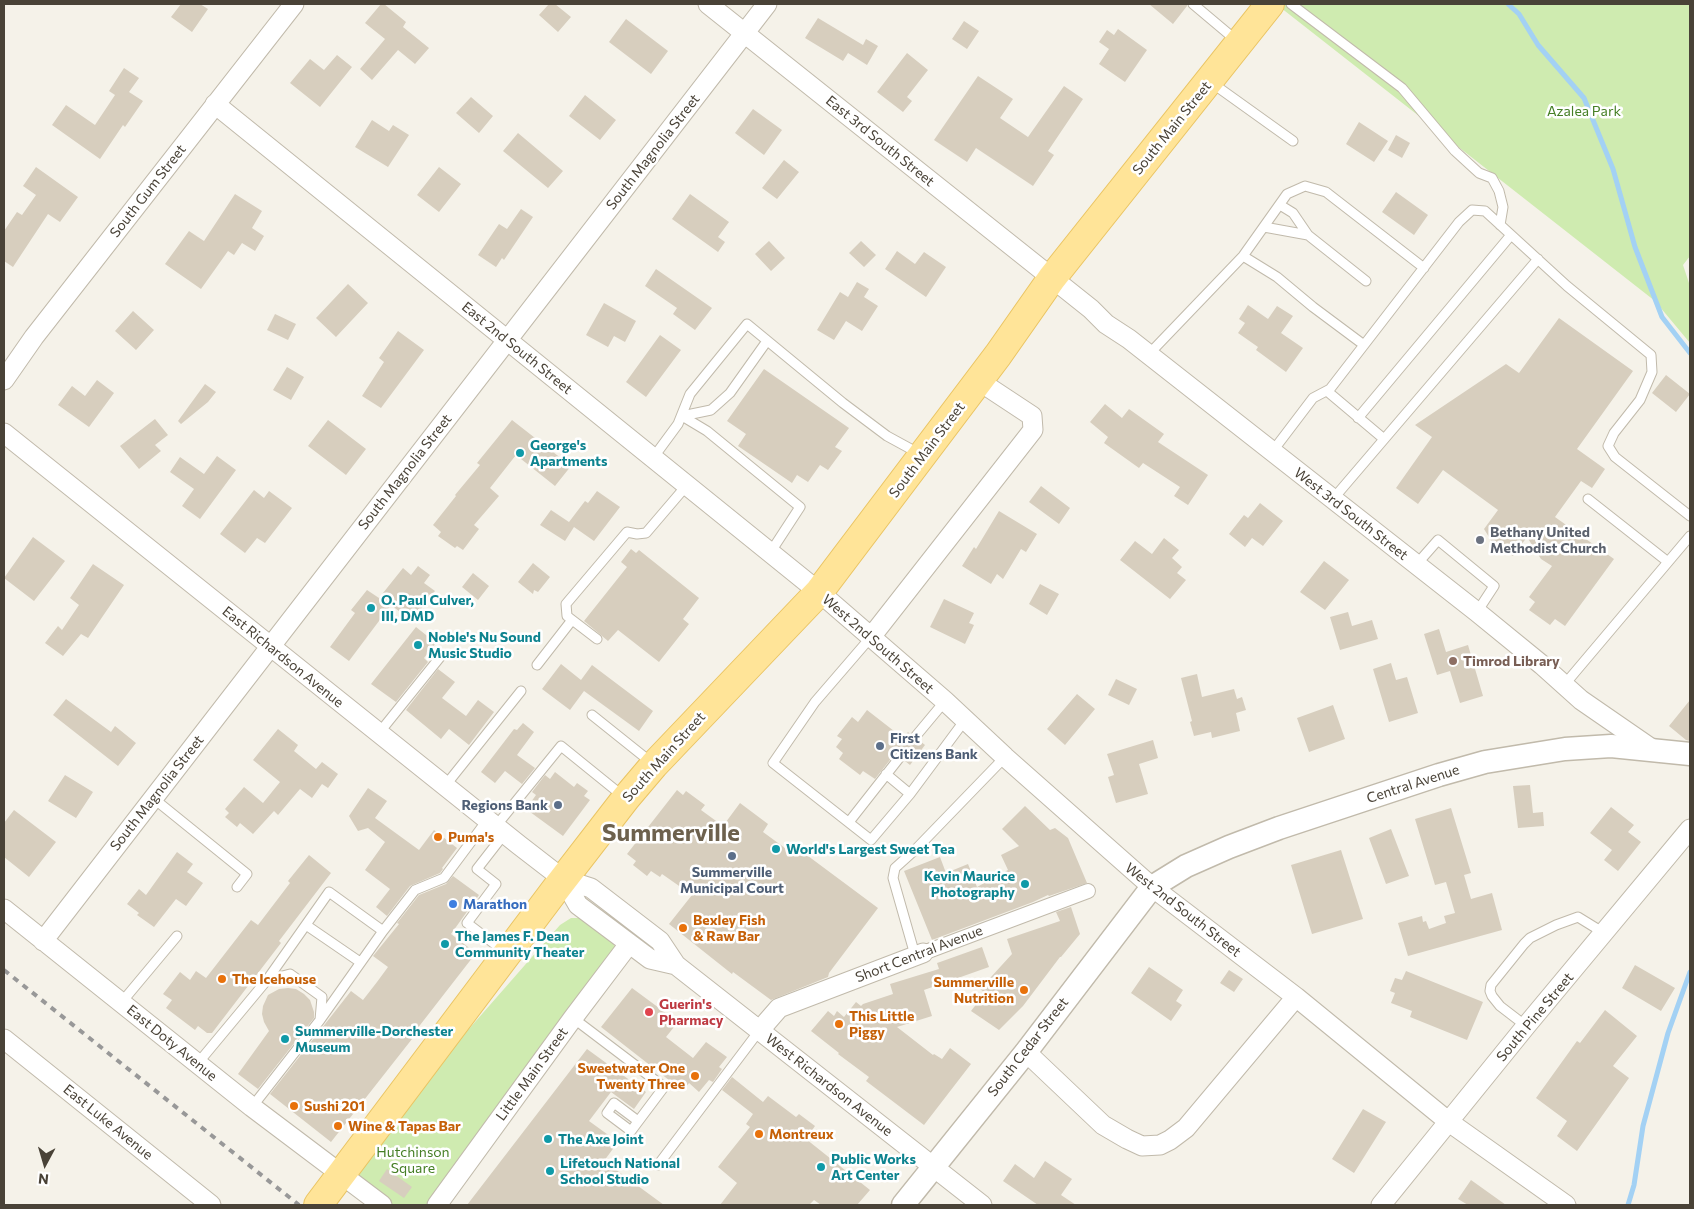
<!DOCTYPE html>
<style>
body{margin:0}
#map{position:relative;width:1694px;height:1209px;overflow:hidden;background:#f5f2e9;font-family:Commissioner,sans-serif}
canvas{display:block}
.frame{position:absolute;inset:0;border:5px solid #494237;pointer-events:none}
.north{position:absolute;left:20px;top:1139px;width:50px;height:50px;-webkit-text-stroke:4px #fff;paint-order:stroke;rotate:186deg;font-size:14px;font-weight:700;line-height:20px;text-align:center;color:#494237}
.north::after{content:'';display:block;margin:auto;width:18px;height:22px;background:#494237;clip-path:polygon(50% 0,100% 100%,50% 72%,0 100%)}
</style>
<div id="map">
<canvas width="1694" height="1209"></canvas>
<div class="frame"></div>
<div class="north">N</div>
</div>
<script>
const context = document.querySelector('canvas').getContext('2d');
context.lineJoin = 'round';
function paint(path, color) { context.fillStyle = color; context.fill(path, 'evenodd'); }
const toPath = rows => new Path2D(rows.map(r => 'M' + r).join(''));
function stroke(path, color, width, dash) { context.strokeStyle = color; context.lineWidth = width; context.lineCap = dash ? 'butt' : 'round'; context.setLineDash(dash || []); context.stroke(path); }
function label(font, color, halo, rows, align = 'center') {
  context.font = font + ' Commissioner,sans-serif'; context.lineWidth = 5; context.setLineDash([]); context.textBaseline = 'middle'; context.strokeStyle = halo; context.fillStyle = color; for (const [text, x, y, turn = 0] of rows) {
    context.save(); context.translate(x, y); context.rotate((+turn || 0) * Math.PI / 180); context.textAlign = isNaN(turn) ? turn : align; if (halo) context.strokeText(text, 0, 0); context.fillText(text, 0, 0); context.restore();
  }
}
const green = toPath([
 [1276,4,1690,4,1690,256,1683,265,1690,286,1690,343,1655,301],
 [571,918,579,918,612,941,615,947,436,1205,382,1205,341,1175,560,925]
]);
const stream = toPath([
 [1508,4,1519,14,1538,45,1584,98,1613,169,1635,247,1662,317,1690,353],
 [1628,1205,1634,1185,1643,1126,1668,1033,1690,972]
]);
const building = toPath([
 [181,4,200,4,208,9,192,32,171,17],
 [381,4,384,4,406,22,403,27,429,48,415,64,398,50,372,80,360,69,385,39,365,23],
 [549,4,555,4,571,17,558,32,539,15],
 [1149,4,1187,4,1187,6,1173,24],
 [818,18,863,45,866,39,878,46,867,65,848,53,843,61,805,38],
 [626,19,668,51,651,74,609,42],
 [964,21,979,31,967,49,952,39],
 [1118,29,1147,50,1125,82,1099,64,1109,49,1099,42,1107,30,1114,35],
 [907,53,928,70,907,97,912,101,903,112,877,92],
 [337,55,352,67,320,107,290,83,310,59,324,70],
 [124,68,139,78,129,92,143,101,125,127,123,125,100,159,52,125,66,105,95,125,115,95,109,91],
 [978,76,1013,99,1000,118,1028,137,1064,86,1083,99,1048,151,1054,155,1033,186,976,148,967,162,934,140],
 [585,95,616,120,600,140,569,116],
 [471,97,493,116,479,133,456,113],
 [753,109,782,130,764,155,735,133],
 [372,120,389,131,393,125,409,135,388,167,355,147],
 [1359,122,1388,141,1374,162,1346,144],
 [518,133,563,171,548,188,503,151],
 [1396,135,1410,143,1402,158,1388,150],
 [784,160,799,172,777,199,762,188],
 [36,167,78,197,60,222,48,214,13,267,4,261,4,231,17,212,22,215,36,195,23,186],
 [439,167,461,184,439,212,417,195],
 [1396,192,1428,215,1414,235,1382,212],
 [235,194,262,211,252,228,264,236,255,251,242,243,234,255,228,251,201,289,165,264,189,231,204,241],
 [690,194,729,222,718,237,725,242,718,252,672,219],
 [521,209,533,217,504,260,502,258,496,267,478,255,499,224,507,229],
 [769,241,785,258,771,271,755,254],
 [861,241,876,255,864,267,849,253],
 [897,251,915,264,924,252,946,267,926,297,885,269],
 [656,269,712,308,695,330,673,314,677,308,645,286],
 [857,282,869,289,864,297,878,306,862,331,846,321,834,340,817,330,840,292,848,297],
 [348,284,368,303,336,337,316,318],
 [604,303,636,321,625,342,614,336,608,347,586,335],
 [1248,305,1268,319,1277,306,1293,316,1281,333,1303,348,1286,372,1256,350,1258,347,1238,333,1245,323,1239,319],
 [133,311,154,330,136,350,115,331],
 [275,314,296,324,288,340,267,330],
 [1559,318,1633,371,1577,449,1605,469,1592,488,1581,481,1555,517,1614,559,1565,626,1555,619,1550,625,1529,610,1535,602,1529,597,1552,566,1541,559,1527,537,1513,556,1492,542,1484,529,1498,510,1443,470,1418,504,1396,488,1432,437,1415,425,1506,364,1519,373],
 [398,331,424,350,381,408,362,396,384,362,379,358],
 [660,335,681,350,646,397,626,382],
 [287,367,304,377,291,400,273,390],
 [764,369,849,428,835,447,842,451,828,470,820,465,808,482,797,475,792,483,738,446,746,434,727,421],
 [1666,375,1690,394,1676,412,1652,393],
 [97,380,114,393,89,427,58,405,72,386,85,396],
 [205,384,216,392,208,402,181,424,178,421],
 [1105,404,1122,418,1129,409,1164,434,1158,442,1208,475,1188,505,1174,496,1180,487,1143,463,1139,468,1104,443,1108,437,1090,422],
 [155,419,168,435,155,445,161,451,139,469,120,446],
 [328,420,366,449,346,475,308,446],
 [512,420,571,466,555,486,516,455,490,488,499,496,474,525,479,529,463,550,457,546,455,548,438,536,441,532,433,525,456,496,455,495,480,465,477,463],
 [217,456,236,470,200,519,182,506,194,489,170,472,180,457,204,474],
 [1041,486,1070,508,1059,524,1029,502],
 [254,490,264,498,269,491,292,508,265,543,257,538,245,553,220,534],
 [597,491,620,507,594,541,574,527,565,541,540,525,551,510,569,522,585,501,588,503],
 [1260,503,1283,521,1263,546,1252,538,1245,547,1229,534,1244,515,1248,518],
 [999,511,1037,534,1026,552,1021,549,1003,579,997,574,991,584,962,566,974,547,976,549],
 [33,537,65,561,34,601,4,578],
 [1164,538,1179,550,1172,558,1182,567,1177,573,1186,580,1170,599,1120,560,1135,541,1152,554],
 [631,549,636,553,639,550,699,598,683,619,689,624,659,662,618,630,608,641,584,621,627,567,621,562],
 [1324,561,1349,580,1325,610,1300,592],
 [533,563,550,577,538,592,534,590,533,594,518,582],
 [93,564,124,585,88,638,81,634,63,656,45,643,58,626,62,630,79,605,70,598],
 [418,566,430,575,424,583,435,591,412,621,391,605,349,661,330,647,355,613,351,610,367,590,379,598,403,568,411,575],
 [473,573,489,586,478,600,462,587],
 [1040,584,1059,594,1047,615,1029,604],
 [944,599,974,613,969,623,974,625,965,644,930,627],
 [1348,612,1352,626,1372,620,1378,639,1340,650,1330,617],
 [416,627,436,643,424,658,428,662,396,702,371,684],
 [1439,629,1446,652,1468,645,1483,696,1460,703,1450,671,1437,675,1424,634],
 [1391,663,1396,680,1407,677,1418,713,1389,722,1373,669],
 [561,664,581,680,592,665,653,711,639,731,584,691,570,710,542,689],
 [438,669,455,682,442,698,466,716,478,700,494,712,469,745,449,729,441,739,406,710],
 [1197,674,1202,697,1234,689,1237,699,1242,697,1246,710,1236,713,1240,731,1212,738,1211,732,1194,736,1190,722,1192,721,1181,678],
 [1116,679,1137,689,1129,705,1108,695],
 [1077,694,1095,709,1065,745,1047,729],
 [66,699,111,732,115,726,136,743,118,766,53,715],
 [1690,700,1690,741,1686,740,1669,726],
 [1333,705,1345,739,1309,752,1297,718],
 [867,710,903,738,908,732,910,734,909,739,911,742,917,743,920,741,925,745,910,765,905,761,906,757,904,752,897,751,875,779,863,771,860,775,839,759,843,753,836,747,842,739,837,736,852,717,858,722],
 [523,723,534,732,517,755,535,768,522,784,505,771,495,783,481,772,514,729,517,730],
 [278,729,298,745,294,751,316,769,322,762,338,774,328,788,322,784,312,798,300,789,278,815,274,811,253,834,240,823,237,827,225,817,229,813,225,809,244,787,263,803,280,782,253,760],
 [1153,740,1158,758,1139,764,1148,794,1116,803,1108,777,1114,775,1107,754],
 [555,772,574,787,577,783,588,791,584,796,590,800,563,836,526,809,536,795,532,792,545,775,550,779],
 [65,775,93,792,76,818,48,801],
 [1530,785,1533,813,1543,812,1544,826,1518,828,1513,786],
 [368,788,387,801,375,818,419,850,434,830,457,848,442,868,443,869,440,873,410,886,387,916,376,907,390,889,365,870,385,842,368,828,358,831,349,816],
 [677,790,683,795,686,791,705,805,701,810,723,826,740,803,768,824,763,832,789,851,800,850,878,908,829,973,828,977,771,1000,733,972,732,974,669,924,692,895,662,874,660,877,651,871,647,876,633,865,636,861,627,854],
 [1025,806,1050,830,1055,828,1068,838,1087,883,1049,896,1048,895,1033,902,932,940,904,871,940,857,946,873,968,864,977,887,1008,870,1001,855,1019,846,1002,829],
 [1611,807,1634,825,1628,832,1641,842,1618,871,1604,860,1612,850,1590,833],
 [1451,808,1471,873,1464,875,1471,899,1492,893,1502,930,1408,956,1398,923,1422,916,1423,922,1426,921,1429,929,1446,923,1444,916,1455,913,1446,882,1435,885,1415,819],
 [14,810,56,842,29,877,4,857,4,823],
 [1391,829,1409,876,1386,884,1369,838],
 [1341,850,1363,919,1312,934,1291,865],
 [177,852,193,864,187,872,203,883,186,906,176,899,154,927,137,915,139,913,127,904,139,889,146,895],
 [309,855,331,873,279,941,281,943,212,1033,207,1033,198,1026,195,1030,166,1008,172,1000,163,994,180,972,190,980,196,971,206,978,251,920,258,925,290,883,288,881],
 [453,876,479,895,451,934,476,953,410,1038,412,1039,331,1142,270,1094,351,991,363,1000,377,982,388,967,373,956,399,924,397,923,419,895,446,884],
 [1071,907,1080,934,1061,957,1060,957,1023,1006,999,1030,971,1011,985,993,980,989,1012,954,1007,939,1060,921,1056,912],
 [982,947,989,967,924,990,932,1016,897,1027,933,1055,934,1054,942,1059,950,1048,971,1064,924,1125,866,1081,869,1077,838,1054,839,1053,811,1031,828,1011,834,1016,837,1011,844,1017,856,1002,861,1006,863,1004,893,994,890,984,939,969,937,963,940,962],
 [1635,965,1675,988,1661,1011,1622,988],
 [1149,967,1183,990,1176,1001,1182,1005,1171,1021,1131,993],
 [1229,970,1243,979,1234,992,1220,983],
 [1406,971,1483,1002,1467,1040,1410,1017,1412,1011,1391,1003,1395,993,1390,991,1395,978,1402,980],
 [288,988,296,989,304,994,310,1000,314,1012,314,1018,258,1089,238,1074,269,1031,264,1022,262,1014,263,1006,268,995,279,989],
 [632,988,678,1022,666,1037,693,1058,706,1042,727,1057,719,1067,722,1069,713,1082,709,1080,699,1092,689,1083,683,1091,601,1027],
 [1605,1010,1637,1036,1613,1066,1629,1078,1577,1151,1557,1136,1567,1121,1536,1098,1577,1041,1580,1043],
 [587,1049,646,1092,634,1109,611,1092,589,1121,618,1142,604,1161,664,1205,467,1205],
 [732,1077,763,1102,768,1096,796,1117,799,1114,815,1126,806,1139,870,1190,857,1205,821,1205,814,1200,809,1205,720,1205,737,1183,718,1167,750,1127,746,1124,753,1114,722,1090],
 [1363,1109,1386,1122,1354,1173,1332,1159],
 [1045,1161,1072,1179,1061,1195,1076,1205,1038,1205,1003,1181,1015,1164,1034,1178],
 [387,1169,412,1187,404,1198,379,1181],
 [1471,1180,1506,1205,1468,1205,1458,1199]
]);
const service = toPath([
 [1193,4,1237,41],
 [1291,4,1402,88,1455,151,1479,173,1492,178,1499,191,1503,207,1500,225],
 [1212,83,1293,141],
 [1280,205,1293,213,1308,235,1366,281],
 [1264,227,1308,235],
 [1243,256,1277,277,1313,307,1364,345],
 [1149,354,1243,256,1287,194,1305,186,1326,192,1424,268],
 [1327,391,1384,439],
 [682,416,707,431,800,507,770,553],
 [682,416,711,410,730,393,767,341],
 [1358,418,1511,235],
 [1272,452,1313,398,1330,389,1459,222,1472,210,1485,211,1567,286,1651,355,1652,372,1640,400,1614,433,1608,446,1615,457,1690,516],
 [653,458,678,424,690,394,747,324,843,403,887,436,920,454],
 [1333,499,1538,259],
 [1588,499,1668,562],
 [1416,565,1438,540,1494,586,1477,612],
 [871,637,815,702,773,763,871,840,910,794,965,720],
 [597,639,567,616,566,604,627,532,637,534,646,533,687,485],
 [537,665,572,620],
 [1565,684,1690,536],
 [592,715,652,763],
 [379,733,441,656],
 [915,737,945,701],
 [886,774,910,794],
 [445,786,521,691],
 [153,798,247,874,237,887],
 [849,822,900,757],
 [496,826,561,746,624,797],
 [505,833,477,869,496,884,467,923,505,952],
 [306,925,360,962],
 [383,931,415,890,444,878,488,819],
 [915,955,893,878,895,868,915,850,1005,757],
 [267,980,329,892,383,931,320,1020],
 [121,1003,177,936],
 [573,1018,664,1087,631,1131,607,1113,614,1103,638,1121],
 [1526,1026,1500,1006,1492,996,1490,991,1491,985,1524,944,1530,938,1556,925,1578,917,1604,933],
 [198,1063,267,980,290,974,322,997,320,1020,252,1107],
 [658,1165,759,1031]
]);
const pedestrian = toPath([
 [923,953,1088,891]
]);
const minor = toPath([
 [708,4,1091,309,1106,324,1129,339,1477,612,1542,665,1581,700,1652,749],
 [215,104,819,592,945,701,1005,757,1152,887,1296,997,1449,1122,1566,1205],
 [4,380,34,337,294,4],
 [4,433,519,845,563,879,591,888,660,941,676,965,982,1205],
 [871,637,1033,430,1032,416,979,381],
 [563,879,578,905,650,959,676,965],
 [4,909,252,1107,382,1205],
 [43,941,767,4],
 [759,1031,779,1008,923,953],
 [4,1039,211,1205],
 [1026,1052,1103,1125,1127,1139,1142,1146,1160,1145,1170,1140,1186,1128,1296,997],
 [437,1205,573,1018,629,944],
 [1381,1205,1526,1026,1690,829]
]);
const tertiary = toPath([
 [903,1205,1026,1052,1152,887,1186,866,1229,847,1279,828,1439,775,1485,762,1565,749,1611,746,1690,754]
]);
const primary = toPath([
 [318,1205,558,886,626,798,654,765,819,592,998,355,1052,278,1270,4]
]);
const rail = toPath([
 [4,970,299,1205]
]);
const markers = [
 [520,453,5,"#0f9aa8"],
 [1480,540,5,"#6b7280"],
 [371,608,5,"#0f9aa8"],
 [418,645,5,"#0f9aa8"],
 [1453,661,5,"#8d6e63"],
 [880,746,5,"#5c6f8a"],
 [558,805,5,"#5c6f8a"],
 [438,837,5,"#e8710a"],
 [776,849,5,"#0f9aa8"],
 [732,856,5,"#5c6f8a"],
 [1025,884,5,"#0f9aa8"],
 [453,904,5,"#3f7fe0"],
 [683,928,5,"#e8710a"],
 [445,944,5,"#0f9aa8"],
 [222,979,5,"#e8710a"],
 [1024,990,5,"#e8710a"],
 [649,1012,5,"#e0444e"],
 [839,1024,5,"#e8710a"],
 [285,1039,5,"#0f9aa8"],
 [695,1076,5,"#e8710a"],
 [294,1106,5,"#e8710a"],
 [338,1126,5,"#e8710a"],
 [759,1134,5,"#e8710a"],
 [548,1139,5,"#0f9aa8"],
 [821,1167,5,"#0f9aa8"],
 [550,1171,5,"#0f9aa8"]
];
const parkNames = [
 ["Azalea Park",1584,111],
 ["Hutchinson",413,1152],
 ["Square",413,1168]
];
const streetNames = [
 ["South Main Street",1172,128,-51],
 ["East 3rd South Street",880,141,39],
 ["South Magnolia Street",653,152,-52],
 ["South Gum Street",148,191,-52],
 ["East 2nd South Street",517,348,39],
 ["South Main Street",927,450,-53],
 ["South Magnolia Street",405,472,-52],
 ["West 3rd South Street",1351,514,38],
 ["West 2nd South Street",878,644,41],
 ["East Richardson Avenue",283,657,39],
 ["South Main Street",664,757,-48],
 ["Central Avenue",1413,784,-18],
 ["South Magnolia Street",157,793,-52],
 ["West 2nd South Street",1183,910,38],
 ["Short Central Avenue",919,954,-21],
 ["South Pine Street",1535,1017,-50],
 ["East Doty Avenue",172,1043,39],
 ["South Cedar Street",1028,1047,-52],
 ["Little Main Street",532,1074,-54],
 ["West Richardson Avenue",829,1085,38],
 ["East Luke Avenue",108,1122,39]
];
const cultureNames = [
 ["George's",530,445],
 ["Apartments",530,461],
 ["O. Paul Culver,",381,600],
 ["III, DMD",381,616],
 ["Noble's Nu Sound",428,637],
 ["Music Studio",428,653],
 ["World's Largest Sweet Tea",786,849],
 ["Kevin Maurice",1015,876,"right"],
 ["Photography",1015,892,"right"],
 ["The James F. Dean",455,936],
 ["Community Theater",455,952],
 ["Summerville-Dorchester",295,1031],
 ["Museum",295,1047],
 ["The Axe Joint",558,1139],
 ["Public Works",831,1159],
 ["Art Center",831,1175],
 ["Lifetouch National",560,1163],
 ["School Studio",560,1179]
];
const worshipNames = [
 ["Bethany United",1490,532],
 ["Methodist Church",1490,548]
];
const educationNames = [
 ["Timrod Library",1463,661]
];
const serviceNames = [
 ["First",890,738],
 ["Citizens Bank",890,754],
 ["Regions Bank",548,805,"right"],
 ["Summerville",732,872,"center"],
 ["Municipal Court",732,888,"center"]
];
const foodNames = [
 ["Puma's",448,837],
 ["Bexley Fish",693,920],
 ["& Raw Bar",693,936],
 ["The Icehouse",232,979],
 ["Summerville",1014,982,"right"],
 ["Nutrition",1014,998,"right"],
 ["This Little",849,1016],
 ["Piggy",849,1032],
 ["Sweetwater One",685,1068,"right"],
 ["Twenty Three",685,1084,"right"],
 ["Sushi 201",304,1106],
 ["Wine & Tapas Bar",348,1126],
 ["Montreux",769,1134]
];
const shopNames = [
 ["Marathon",463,904]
];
const healthNames = [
 ["Guerin's",659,1004],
 ["Pharmacy",659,1020]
];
const townNames = [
 ["Summerville",671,833]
];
paint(green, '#cfebb0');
stroke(stream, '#a3d1f4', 5);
paint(building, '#d7cebe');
stroke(service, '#c1baab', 11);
stroke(pedestrian, '#c1baab', 16);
stroke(minor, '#c1baab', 21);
stroke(tertiary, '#c1baab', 25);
stroke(primary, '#eac462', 30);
stroke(service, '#fff', 9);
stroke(pedestrian, '#fff', 14);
stroke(minor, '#fff', 19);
stroke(tertiary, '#fff', 22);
stroke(primary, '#ffe498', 28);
stroke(rail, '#989898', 4, [6, 6]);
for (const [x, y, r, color] of markers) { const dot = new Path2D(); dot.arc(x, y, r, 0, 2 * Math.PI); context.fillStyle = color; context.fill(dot); stroke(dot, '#fff', 2); }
label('14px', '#467f26', '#fff', parkNames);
label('14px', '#494237', '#fff', streetNames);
label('bold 14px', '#0d838f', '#fff', cultureNames, 'left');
label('bold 14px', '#5b616d', '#fff', worshipNames, 'left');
label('bold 14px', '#785e54', '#fff', educationNames, 'left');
label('bold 14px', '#4e5e75', '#fff', serviceNames, 'left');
label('bold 14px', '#c56008', '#fff', foodNames, 'left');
label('bold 14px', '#366cbe', '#fff', shopNames, 'left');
label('bold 14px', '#be3a42', '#fff', healthNames, 'left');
label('bold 24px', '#6d614d', '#fff', townNames);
</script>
